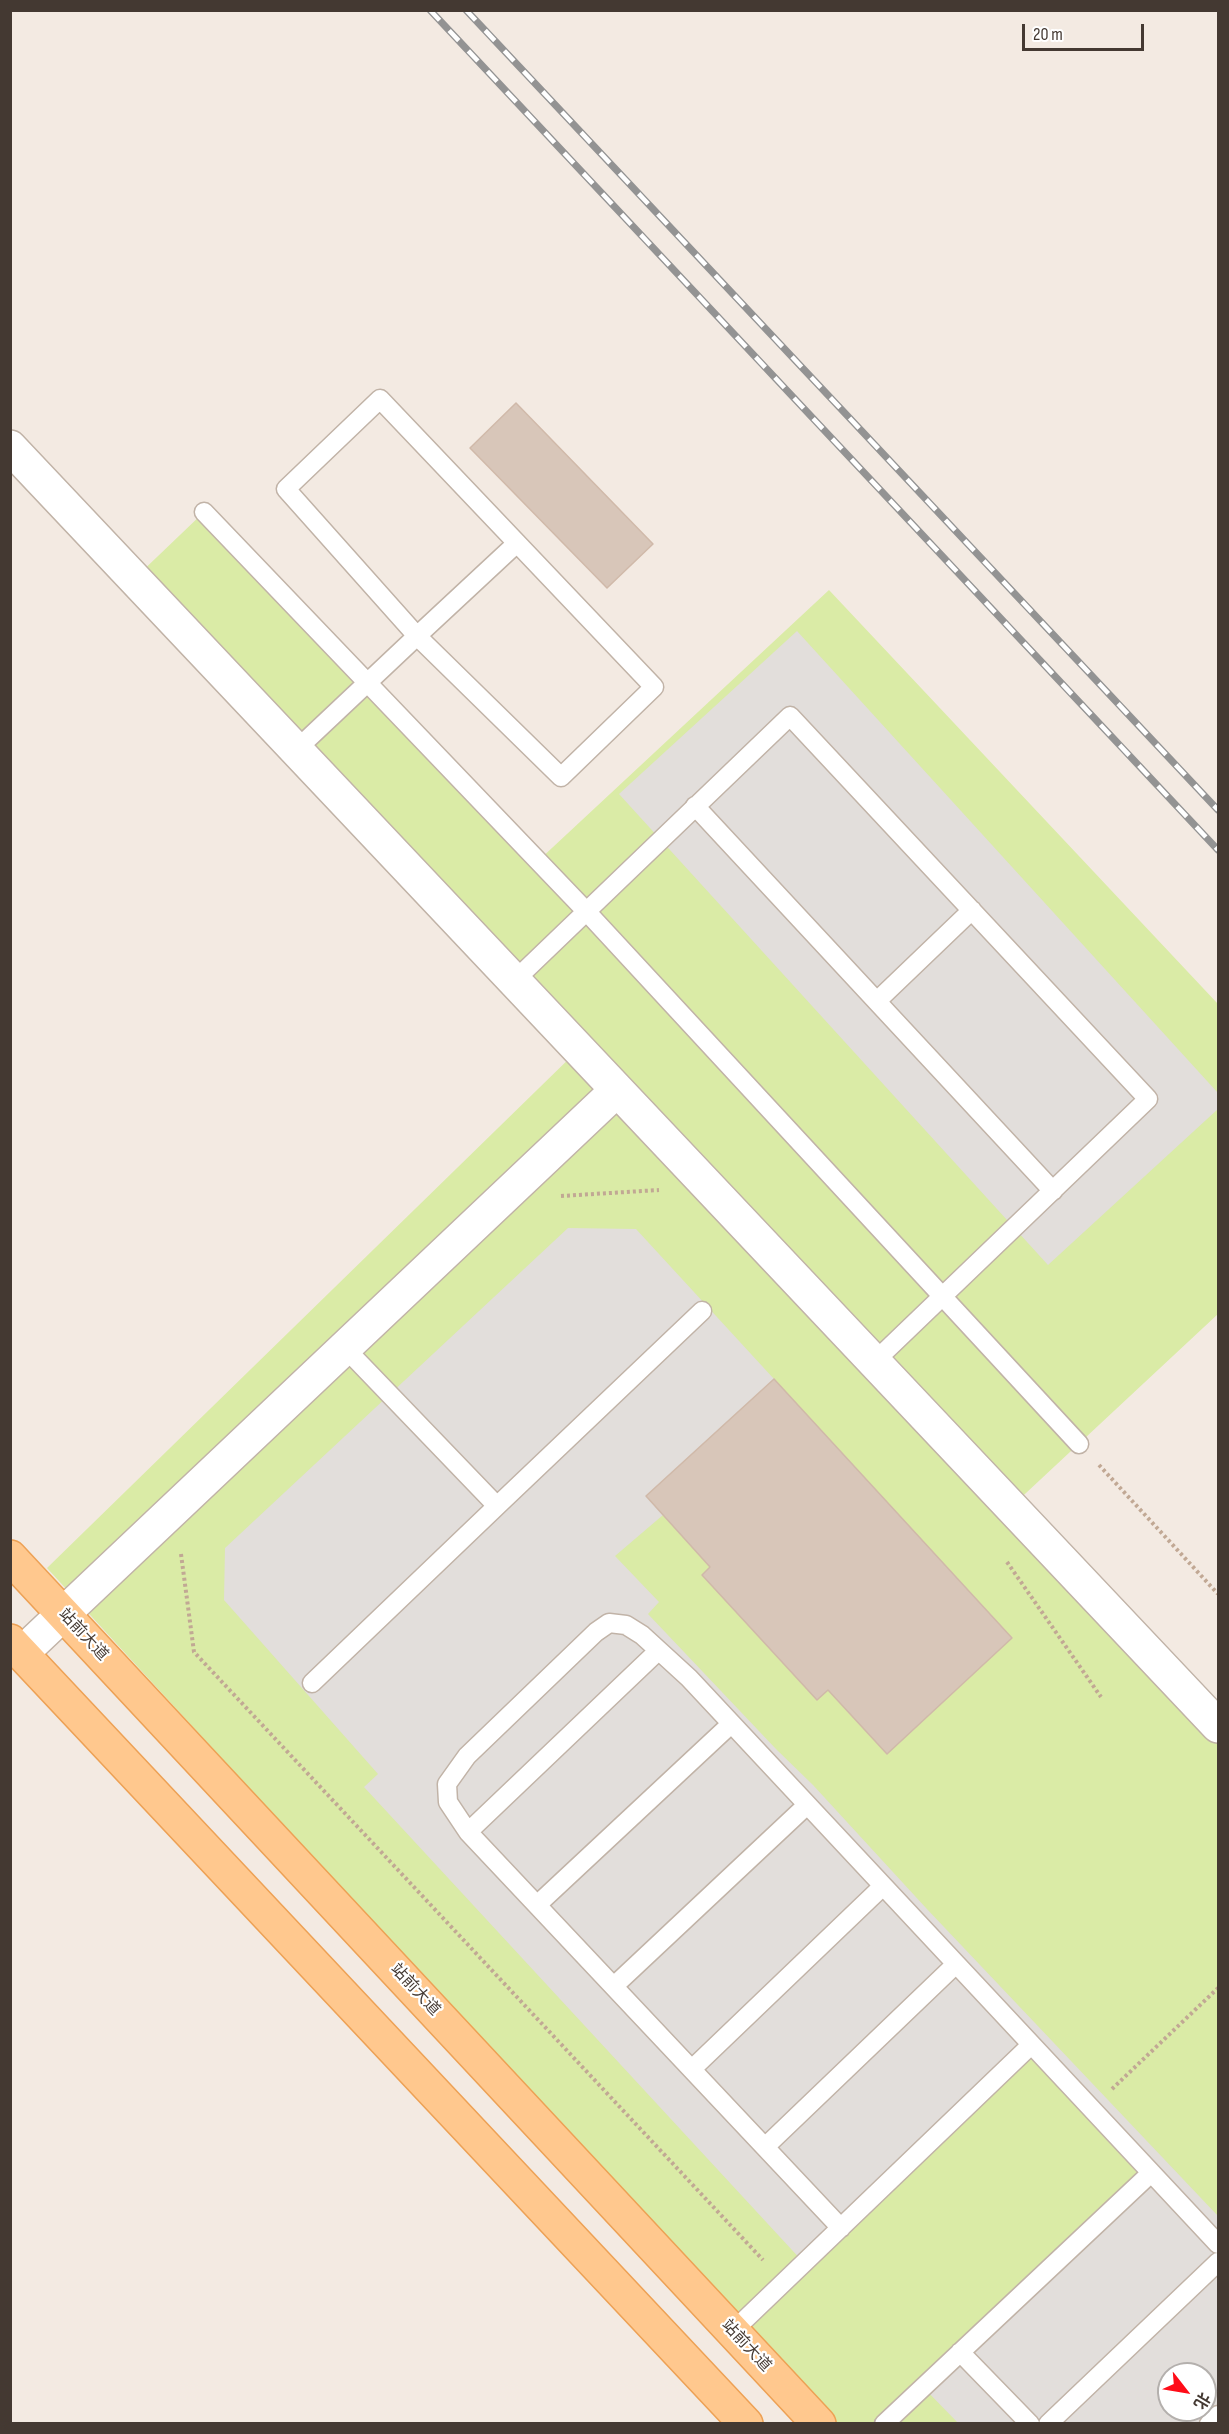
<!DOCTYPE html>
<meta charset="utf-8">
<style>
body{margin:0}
#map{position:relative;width:1229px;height:2434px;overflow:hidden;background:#f3eae2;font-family:"Sofia Sans Condensed","Noto Sans SC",sans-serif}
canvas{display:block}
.frame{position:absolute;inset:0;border:12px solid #443932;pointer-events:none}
.north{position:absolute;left:1157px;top:2362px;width:60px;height:60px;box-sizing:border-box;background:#fff;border:2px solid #b4b0ad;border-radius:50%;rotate:121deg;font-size:16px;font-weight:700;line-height:24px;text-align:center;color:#443932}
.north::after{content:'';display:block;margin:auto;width:21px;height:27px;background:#ff0c18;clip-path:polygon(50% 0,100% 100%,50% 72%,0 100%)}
.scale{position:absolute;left:1022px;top:24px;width:122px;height:27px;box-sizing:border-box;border:3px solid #443932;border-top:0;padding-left:8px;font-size:18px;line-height:21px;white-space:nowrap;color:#443932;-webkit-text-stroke:4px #fff;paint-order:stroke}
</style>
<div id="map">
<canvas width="1229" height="2434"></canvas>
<div class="frame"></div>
<div class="north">北</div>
<div class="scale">20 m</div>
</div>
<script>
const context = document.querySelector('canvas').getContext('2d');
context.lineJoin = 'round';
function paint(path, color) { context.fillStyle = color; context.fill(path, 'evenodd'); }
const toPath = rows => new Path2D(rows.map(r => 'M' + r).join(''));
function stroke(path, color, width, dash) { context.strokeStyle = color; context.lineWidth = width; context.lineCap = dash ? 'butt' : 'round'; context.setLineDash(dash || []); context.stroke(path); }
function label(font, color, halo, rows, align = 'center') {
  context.font = font + ' "Sofia Sans Condensed","Noto Sans SC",sans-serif'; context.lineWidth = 4.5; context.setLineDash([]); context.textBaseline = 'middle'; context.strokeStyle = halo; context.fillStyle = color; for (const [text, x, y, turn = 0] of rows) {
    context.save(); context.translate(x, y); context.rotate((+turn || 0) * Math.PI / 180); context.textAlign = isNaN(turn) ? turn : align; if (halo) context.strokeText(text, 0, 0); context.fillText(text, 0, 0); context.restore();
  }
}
const green = toPath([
 [204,512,538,861,829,590,1218,1004,1218,1314,1011,1507,1218,1726,1218,2423,832,2423,47,1568,579,1049,134,579],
 [1169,2374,1205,2374,1205,2410,1169,2410]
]);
const parking = toPath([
 [797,631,1218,1093,1218,1109,1048,1265,619,794],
 [568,1228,636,1229,774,1379,646,1496,663,1515,615,1556,659,1602,648,1614,776,1749,813,1785,926,1908,1218,2216,1218,2423,958,2423,923,2387,1151,2173,1032,2046,804,2263,364,1787,378,1774,224,1600,225,1548],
 [1169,2374,1205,2374,1205,2410,1169,2410]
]);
const building = toPath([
 [516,403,653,544,607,588,470,448,516,403],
 [774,1379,1012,1638,887,1754,828,1690,817,1700,702,1575,710,1567,646,1496,774,1379]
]);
const path = toPath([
 [561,1196,659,1190],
 [1099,1465,1218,1594],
 [181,1554,194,1652,763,2260],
 [1007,1562,1101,1697],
 [1112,2089,1218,1988]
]);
const lane = toPath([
 [204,512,586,911,1079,1444],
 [296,750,417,636,517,543,380,399,286,489,417,636,561,777,654,687,517,543],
 [695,806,1053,1191],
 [514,981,790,716,1148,1099,874,1362],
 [877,1001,972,910],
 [497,1506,702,1311],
 [312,1683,497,1506,345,1348],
 [468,1832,658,1651],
 [537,1905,731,1724],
 [614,1986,807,1805],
 [692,2069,883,1886],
 [765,2147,956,1964],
 [841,2228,468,1832,448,1802,447,1784,467,1756,596,1632,609,1623,626,1625,642,1635,689,1678,1218,2244],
 [733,2331,1031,2045],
 [960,2352,1030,2424],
 [884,2424,1151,2173],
 [1048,2424,1218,2262],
 [1209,2424,1218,2415]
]);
const street = toPath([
 [10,447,1218,1726],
 [22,1653,617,1090]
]);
const primary = toPath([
 [10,1557,819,2424],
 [10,1641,746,2424]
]);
const rail = toPath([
 [430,10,1218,850],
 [466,10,1218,810]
]);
const streetNames = [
 ["站前大道",83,1635,47],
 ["站前大道",415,1990,47],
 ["站前大道",746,2346,47]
];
paint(green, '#daeba6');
paint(parking, '#e2dedb');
paint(building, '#d8c6b9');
stroke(building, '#d0b9a9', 1.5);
stroke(lane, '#c1b3a7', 21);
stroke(street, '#c1b3a7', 36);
stroke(primary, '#eda155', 36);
stroke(path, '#c1a894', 4, [3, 3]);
stroke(lane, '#fff', 18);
stroke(street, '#fff', 33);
stroke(primary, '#ffc88e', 33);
stroke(rail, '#939393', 7);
stroke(rail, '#fff', 4.5, [14]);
label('16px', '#443932', '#fff', streetNames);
</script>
